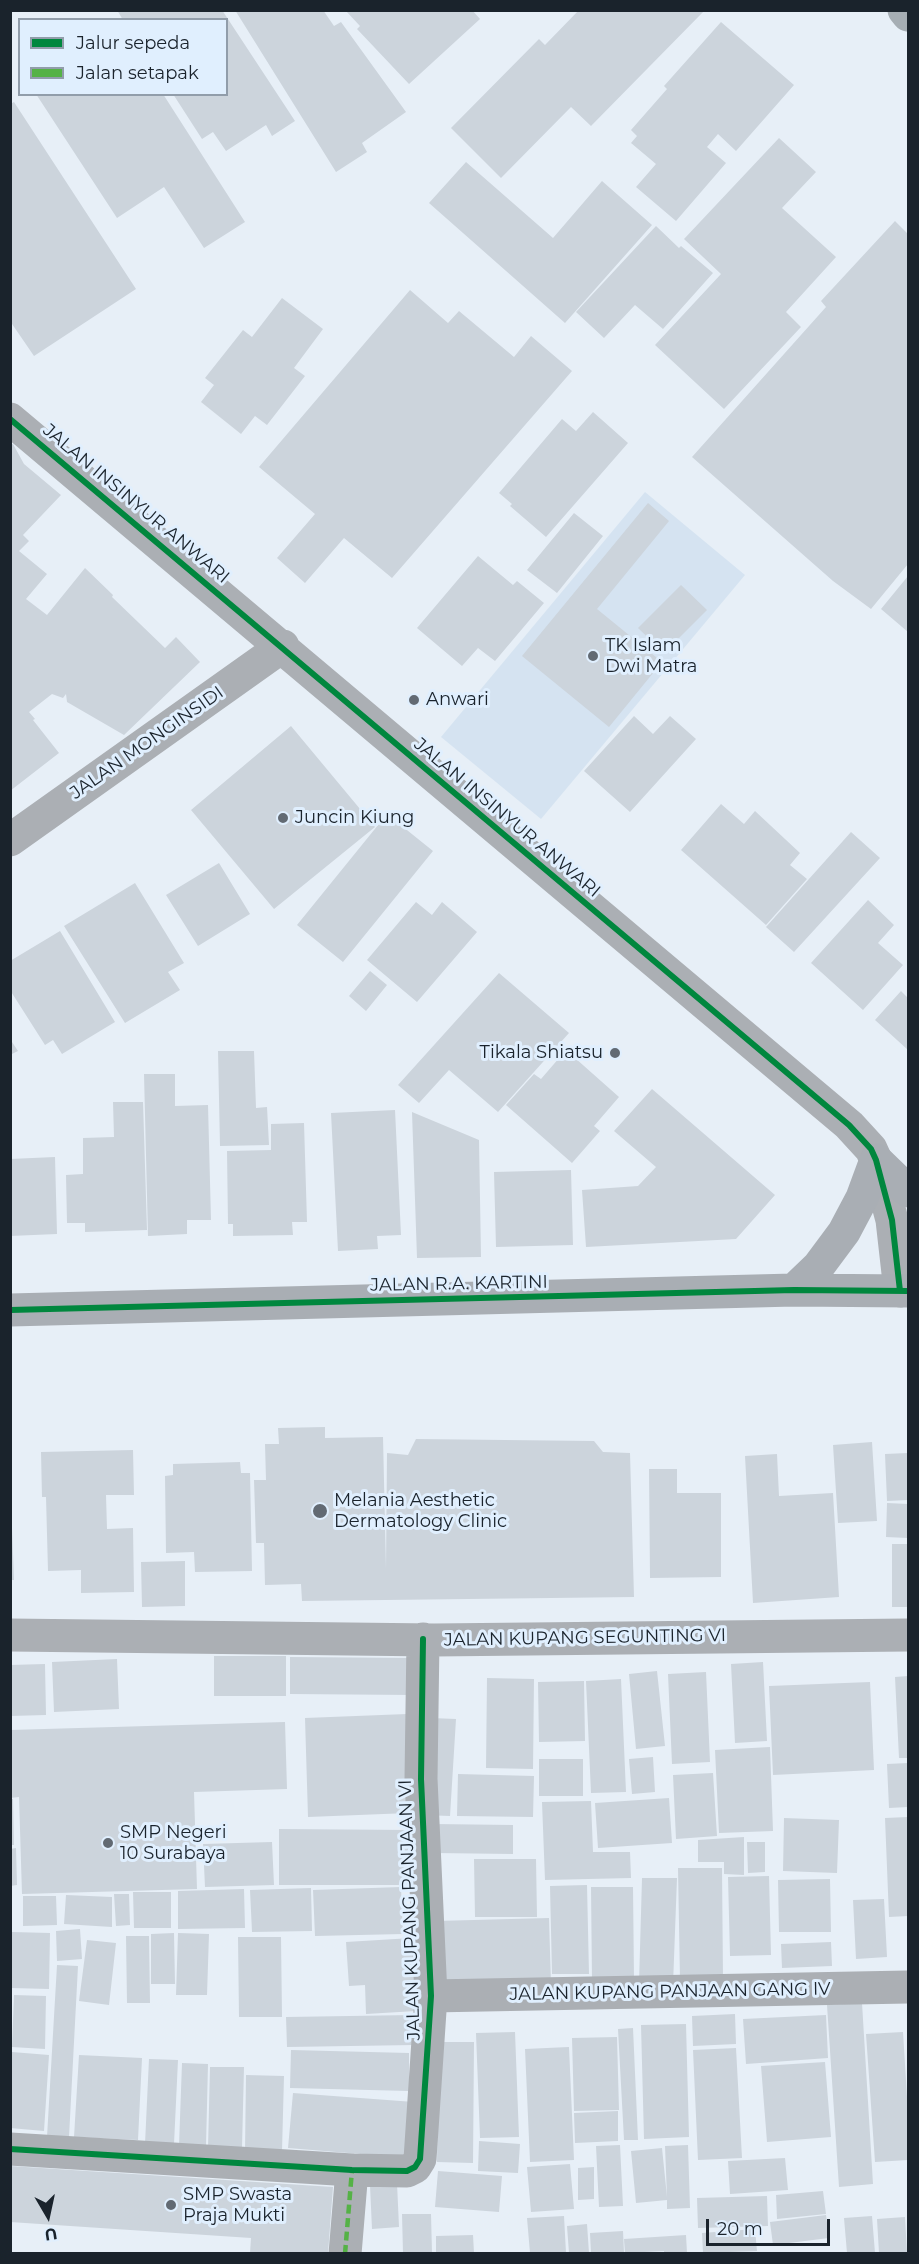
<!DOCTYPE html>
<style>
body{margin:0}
#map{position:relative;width:919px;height:2264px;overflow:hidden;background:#e7eff7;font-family:Montserrat,sans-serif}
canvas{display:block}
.frame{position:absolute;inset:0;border:12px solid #1a232c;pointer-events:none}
.legend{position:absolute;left:18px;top:18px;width:210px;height:78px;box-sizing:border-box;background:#e0effe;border:2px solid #919daa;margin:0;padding:8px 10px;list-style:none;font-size:18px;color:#1a232c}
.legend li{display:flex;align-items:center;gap:12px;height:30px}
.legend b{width:30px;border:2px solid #919daa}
.north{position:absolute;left:18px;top:2186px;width:60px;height:60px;-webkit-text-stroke:4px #e0effe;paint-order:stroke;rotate:171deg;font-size:16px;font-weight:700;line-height:24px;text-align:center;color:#1a232c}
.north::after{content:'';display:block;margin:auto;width:21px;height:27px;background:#1a232c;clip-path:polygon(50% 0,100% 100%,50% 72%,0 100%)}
.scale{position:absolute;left:706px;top:2219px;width:124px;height:27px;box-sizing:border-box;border:3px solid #1a232c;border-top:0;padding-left:8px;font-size:18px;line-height:21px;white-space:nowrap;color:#1a232c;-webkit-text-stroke:4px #e0effe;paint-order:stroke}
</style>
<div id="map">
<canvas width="919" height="2264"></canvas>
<div class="frame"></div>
<ul class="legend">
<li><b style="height:8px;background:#00873e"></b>Jalur sepeda</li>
<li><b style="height:8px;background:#55b246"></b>Jalan setapak</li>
</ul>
<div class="north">U</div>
<div class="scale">20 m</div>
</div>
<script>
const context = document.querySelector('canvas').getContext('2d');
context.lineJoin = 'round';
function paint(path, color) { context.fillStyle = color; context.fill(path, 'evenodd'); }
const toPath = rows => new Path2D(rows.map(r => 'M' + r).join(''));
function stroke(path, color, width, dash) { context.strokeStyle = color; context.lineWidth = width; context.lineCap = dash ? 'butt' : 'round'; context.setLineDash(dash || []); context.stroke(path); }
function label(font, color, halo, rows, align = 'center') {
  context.font = font + ' Montserrat,sans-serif'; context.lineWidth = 6; context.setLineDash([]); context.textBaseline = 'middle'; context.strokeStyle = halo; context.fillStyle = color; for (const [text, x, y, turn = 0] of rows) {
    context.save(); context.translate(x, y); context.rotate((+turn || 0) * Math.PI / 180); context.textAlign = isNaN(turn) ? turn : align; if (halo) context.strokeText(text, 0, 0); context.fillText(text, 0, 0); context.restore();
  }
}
const built = toPath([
 [645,492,745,575,541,819,441,737]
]);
const building = toPath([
 [117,10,222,10,295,121,272,136,266,125,226,151,213,132,202,139,173,94,226,94,226,20,123,20],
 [235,10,323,10,334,26,341,22,406,112,362,143,367,152,336,172],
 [345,10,472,10,480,19,409,84,357,29,360,26],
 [579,10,705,10,591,126,571,107,501,178,451,128,539,39,545,45],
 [721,22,794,85,736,151,718,134,707,147,726,163,676,221,636,187,656,164,631,143,637,136,631,130,667,89,664,86],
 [36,94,163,94,245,222,204,248,164,187,117,218],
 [14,102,136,289,34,356,10,321,10,104],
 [779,138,816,172,782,208,836,257,786,312,801,327,724,409,655,345,721,274,684,239],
 [466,162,553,238,602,181,652,225,565,323,429,203],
 [895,221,908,234,908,564,871,609,833,581,692,457,826,307,821,301],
 [656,226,679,248,681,246,713,273,663,329,635,305,604,338,576,312],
 [410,290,448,323,459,311,514,357,531,336,572,371,392,578,344,538,305,583,277,558,315,514,259,467],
 [282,298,323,329,294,368,305,376,267,425,255,416,241,434,201,402,214,385,205,378,243,330,252,337],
 [593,412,628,443,546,537,510,506,512,504,499,493,562,419,576,431],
 [13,444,24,464,61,495,23,535,29,541,19,551,47,574,26,599,47,615,85,568,113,595,112,597,165,648,176,637,200,662,124,735,67,702,66,694,63,698,52,694,29,712,35,719,33,720,59,753,10,791,10,445],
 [648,503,669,521,597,609,662,662,609,727,522,656],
 [574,513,603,536,557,593,527,570],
 [478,556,513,585,517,581,544,603,495,661,478,648,462,666,417,628],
 [908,576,908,632,881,609],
 [681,585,707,610,664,653,638,628],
 [634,716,653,734,670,716,696,739,630,812,584,771],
 [291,726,375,827,274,909,191,810],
 [721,804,744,824,755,811,800,853,790,865,807,879,766,925,681,850],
 [387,814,433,851,343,962,297,925],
 [851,832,880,858,794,952,766,927],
 [219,863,250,914,198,946,166,895],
 [135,883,184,963,168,972,180,990,125,1023,64,926],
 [868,900,894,925,878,943,903,965,863,1010,811,963],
 [416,902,432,915,442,902,477,932,417,1002,367,960],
 [60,931,115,1022,62,1054,53,1040,45,1045,10,990,10,961],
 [370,971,387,985,366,1011,349,996],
 [499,973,569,1033,498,1112,449,1070,419,1103,398,1085],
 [901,991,908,998,908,1050,875,1020],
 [10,1039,18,1051,10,1055],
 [566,1050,619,1097,594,1126,600,1131,572,1163,506,1105,534,1074,541,1079],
 [218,1051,254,1051,256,1108,267,1107,269,1145,220,1146],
 [144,1074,175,1074,175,1106,208,1105,211,1220,187,1220,187,1234,148,1236],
 [652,1089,775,1195,736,1239,586,1247,582,1190,638,1186,656,1167,614,1131],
 [113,1102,143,1102,147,1230,85,1232,85,1223,67,1223,66,1175,83,1174,83,1138,114,1137],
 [395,1110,401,1235,377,1236,378,1249,338,1251,331,1113],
 [412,1112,479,1140,481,1257,417,1258],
 [304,1123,307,1222,292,1222,293,1235,233,1236,233,1224,228,1224,227,1151,271,1150,271,1124],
 [55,1157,57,1234,10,1236,10,1159],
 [571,1170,573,1245,496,1247,494,1172],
 [325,1427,325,1438,383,1437,386,1569,387,1453,408,1455,416,1439,594,1441,603,1452,630,1453,634,1597,302,1601,301,1584,265,1585,264,1543,256,1543,254,1480,266,1480,265,1444,279,1444,278,1428],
 [872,1442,877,1521,838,1523,833,1445],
 [133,1450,134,1495,106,1495,107,1529,133,1528,134,1592,81,1593,81,1570,48,1571,46,1497,42,1497,41,1452],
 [908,1453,908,1500,887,1501,885,1454],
 [777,1454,779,1496,833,1493,839,1597,753,1603,745,1456],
 [240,1462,241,1473,250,1473,252,1571,195,1572,194,1552,166,1553,165,1476,173,1475,173,1464],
 [649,1469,677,1469,677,1493,721,1493,721,1577,650,1578],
 [887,1503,908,1504,908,1538,886,1537],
 [10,1528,12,1528,14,1580,10,1580],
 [892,1544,908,1544,908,1607,892,1607],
 [185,1561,185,1606,142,1607,141,1562],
 [214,1656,286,1656,286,1696,214,1696],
 [290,1657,414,1658,414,1695,290,1694],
 [117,1659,119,1709,54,1712,52,1662],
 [763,1662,767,1741,735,1743,731,1664],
 [45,1664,46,1715,10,1716,10,1665],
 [657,1671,665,1746,636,1749,629,1674],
 [706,1672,710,1762,672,1764,668,1674],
 [908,1676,908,1758,899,1758,895,1677],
 [487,1678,534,1679,533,1769,486,1768],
 [621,1679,626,1792,591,1793,586,1681],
 [584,1681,585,1741,539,1742,538,1682],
 [870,1682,874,1770,773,1775,769,1686],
 [407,1714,409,1813,308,1817,305,1718],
 [431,1718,456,1719,450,1816,424,1815],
 [285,1722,287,1789,194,1792,197,1889,22,1894,19,1797,10,1798,10,1730],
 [770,1747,773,1831,719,1833,715,1750],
 [653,1757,655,1792,632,1794,629,1759],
 [539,1759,583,1759,583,1796,539,1796],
 [908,1763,908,1807,889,1808,887,1764],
 [713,1773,717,1836,676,1839,673,1775],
 [458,1774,534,1776,533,1817,457,1816],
 [669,1798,672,1843,598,1848,595,1803],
 [10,1799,13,1799,14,1845,10,1845],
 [591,1801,593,1852,630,1852,631,1878,545,1880,542,1802],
 [908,1817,908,1916,889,1917,885,1818],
 [784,1818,839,1820,837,1873,783,1871],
 [434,1824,513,1825,513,1854,434,1853],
 [279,1829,409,1830,409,1885,279,1885],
 [744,1837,744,1875,724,1874,724,1862,698,1862,698,1840],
 [272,1842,274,1885,205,1887,203,1844],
 [747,1842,765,1842,765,1872,748,1873],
 [16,1848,17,1885,10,1886,10,1849],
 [474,1859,536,1859,537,1917,475,1917],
 [678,1868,722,1868,723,1979,680,1980],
 [769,1876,771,1955,730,1956,728,1877],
 [642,1878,677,1878,673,1985,639,1984],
 [830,1879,831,1932,779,1932,778,1880],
 [587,1885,589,1974,552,1974,550,1886],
 [401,1887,403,1934,315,1936,313,1890],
 [591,1887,633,1887,634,1980,592,1982],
 [311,1888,312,1931,252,1932,250,1890],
 [244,1889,245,1928,178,1929,178,1891],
 [133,1892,171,1892,171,1928,134,1928],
 [114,1894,129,1894,130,1925,116,1926],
 [66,1895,112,1897,112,1927,64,1924],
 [23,1896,56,1896,57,1925,23,1926],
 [884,1899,887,1957,856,1959,853,1900],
 [549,1918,551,1985,438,1988,436,1921],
 [80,1929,82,1959,57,1961,56,1931],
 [12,1932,50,1933,49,1989,11,1988],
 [174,1933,175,1984,151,1984,151,1934],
 [178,1933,209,1934,207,1995,176,1995],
 [126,1936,149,1936,150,2003,127,2003],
 [238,1937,281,1937,282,2017,239,2017],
 [412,1938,416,2011,366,2014,365,1985,349,1986,346,1942],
 [87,1940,116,1943,109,2005,79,2001],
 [831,1942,832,1966,782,1968,781,1944],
 [57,1965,78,1966,69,2137,47,2137],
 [14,1995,46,1996,45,2049,12,2047],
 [862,2003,873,2184,839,2187,827,2005],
 [735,2014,736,2044,693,2046,692,2016],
 [413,2015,414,2045,287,2047,286,2017],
 [826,2015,828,2058,746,2064,743,2019],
 [686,2024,689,2137,644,2139,641,2025],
 [633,2028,638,2140,624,2140,618,2029],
 [515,2032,519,2137,480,2138,476,2033],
 [903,2032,908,2113,908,2160,875,2162,866,2034],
 [617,2037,619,2110,574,2111,572,2038],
 [439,2042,474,2042,473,2163,437,2162],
 [569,2047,574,2160,530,2162,525,2049],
 [736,2048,742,2158,698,2160,693,2050],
 [291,2050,409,2053,409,2091,290,2088],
 [12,2052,49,2055,44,2131,10,2128],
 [79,2055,142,2058,138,2140,74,2137],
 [149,2059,178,2060,174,2144,145,2144],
 [825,2062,831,2137,767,2142,761,2066],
 [182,2063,208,2064,206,2146,179,2146],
 [210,2067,244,2067,242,2148,208,2148],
 [246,2075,284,2076,282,2151,245,2151],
 [293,2093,414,2102,409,2158,288,2148],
 [618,2111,618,2141,575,2143,574,2113],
 [479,2141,520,2144,518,2173,478,2171],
 [620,2145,623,2206,599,2207,596,2146],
 [688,2145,690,2208,667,2209,667,2200,636,2203,631,2151,662,2148,667,2197,665,2146],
 [785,2158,788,2190,730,2194,728,2161],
 [570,2164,574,2209,531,2212,527,2167],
 [10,2166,333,2187,328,2253,250,2253,251,2238,10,2222],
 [594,2167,594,2199,578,2200,578,2168],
 [438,2171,502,2176,499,2212,435,2207],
 [397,2183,399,2227,372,2229,370,2185],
 [823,2191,826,2214,777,2219,776,2195],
 [767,2196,768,2226,698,2228,697,2198],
 [402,2214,431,2214,432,2253,403,2253],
 [826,2215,829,2238,773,2245,770,2222],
 [564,2216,566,2253,530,2253,527,2218],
 [872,2216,875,2253,847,2253,844,2218],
 [905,2217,907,2253,879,2253,877,2219],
 [587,2224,589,2253,569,2253,567,2226],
 [755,2229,757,2251,703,2253,702,2233],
 [623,2231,624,2253,591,2253,590,2233],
 [473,2235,474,2253,436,2253,436,2236],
 [686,2235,687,2253,664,2253,664,2251,625,2253,624,2239]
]);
const street = toPath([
 [10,419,849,1125,871,1149,876,1160,892,1220,900,1291],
 [10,840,283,646],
 [10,1635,434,1640,908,1635],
 [431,1996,908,1987],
 [10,2149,352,2170,407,2171,415,2167,420,2159,431,1996,421,1779,423,1639],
 [345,2254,352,2170]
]);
const secondary = toPath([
 [794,1290,818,1267,844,1232,862,1198,876,1160,908,1191],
 [10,1310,794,1290,908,1291]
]);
const highway = toPath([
 [904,10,908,15]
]);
const quiet = toPath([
 [345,2254,352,2170]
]);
const cycleway = toPath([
 [10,419,849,1125,871,1149,876,1160,892,1220,900,1291],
 [10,1310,794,1290,908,1291],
 [10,2149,352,2170,407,2171,415,2167,420,2159,431,1996,421,1779,423,1639]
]);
const markers = [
 [593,656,6,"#626a73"],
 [414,700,6,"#626a73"],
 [283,818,6,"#626a73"],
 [615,1053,6,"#626a73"],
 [320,1511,8,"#626a73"],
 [108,1843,6,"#626a73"],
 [171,2205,6,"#626a73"]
];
const streetNames = [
 ["JALAN INSINYUR ANWARI",136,504,40],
 ["JALAN MONGINSIDI",147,743,-35],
 ["JALAN INSINYUR ANWARI",507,818,40],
 ["JALAN R.A. KARTINI",459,1284,-1],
 ["JALAN KUPANG SEGUNTING VI",585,1638,-1],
 ["JALAN KUPANG PANJAAN VI",410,1910,-92],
 ["JALAN KUPANG PANJAAN GANG IV",670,1992,-1]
];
const poiNames = [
 ["TK Islam",605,646],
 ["Dwi Matra",605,667],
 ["Anwari",426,700],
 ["Juncin Kiung",295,818],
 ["Tikala Shiatsu",603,1053,"right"],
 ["Melania Aesthetic",334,1501],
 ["Dermatology Clinic",334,1522],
 ["SMP Negeri",120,1833],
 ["10 Surabaya",120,1854],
 ["SMP Swasta",183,2195],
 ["Praja Mukti",183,2216]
];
paint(built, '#d5e3f1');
paint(building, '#ccd4dc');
stroke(street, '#abafb4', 33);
stroke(secondary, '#a9aeb4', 33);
stroke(highway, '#a6aeb4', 33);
stroke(quiet, '#55b246', 4.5, [9, 4.5]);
stroke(cycleway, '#00873e', 6);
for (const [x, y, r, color] of markers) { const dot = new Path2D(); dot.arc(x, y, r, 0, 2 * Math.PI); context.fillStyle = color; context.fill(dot); stroke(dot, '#e0effe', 2); }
label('18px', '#1a232c', '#e0effe', streetNames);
label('18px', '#1a232c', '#e0effe', poiNames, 'left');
</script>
